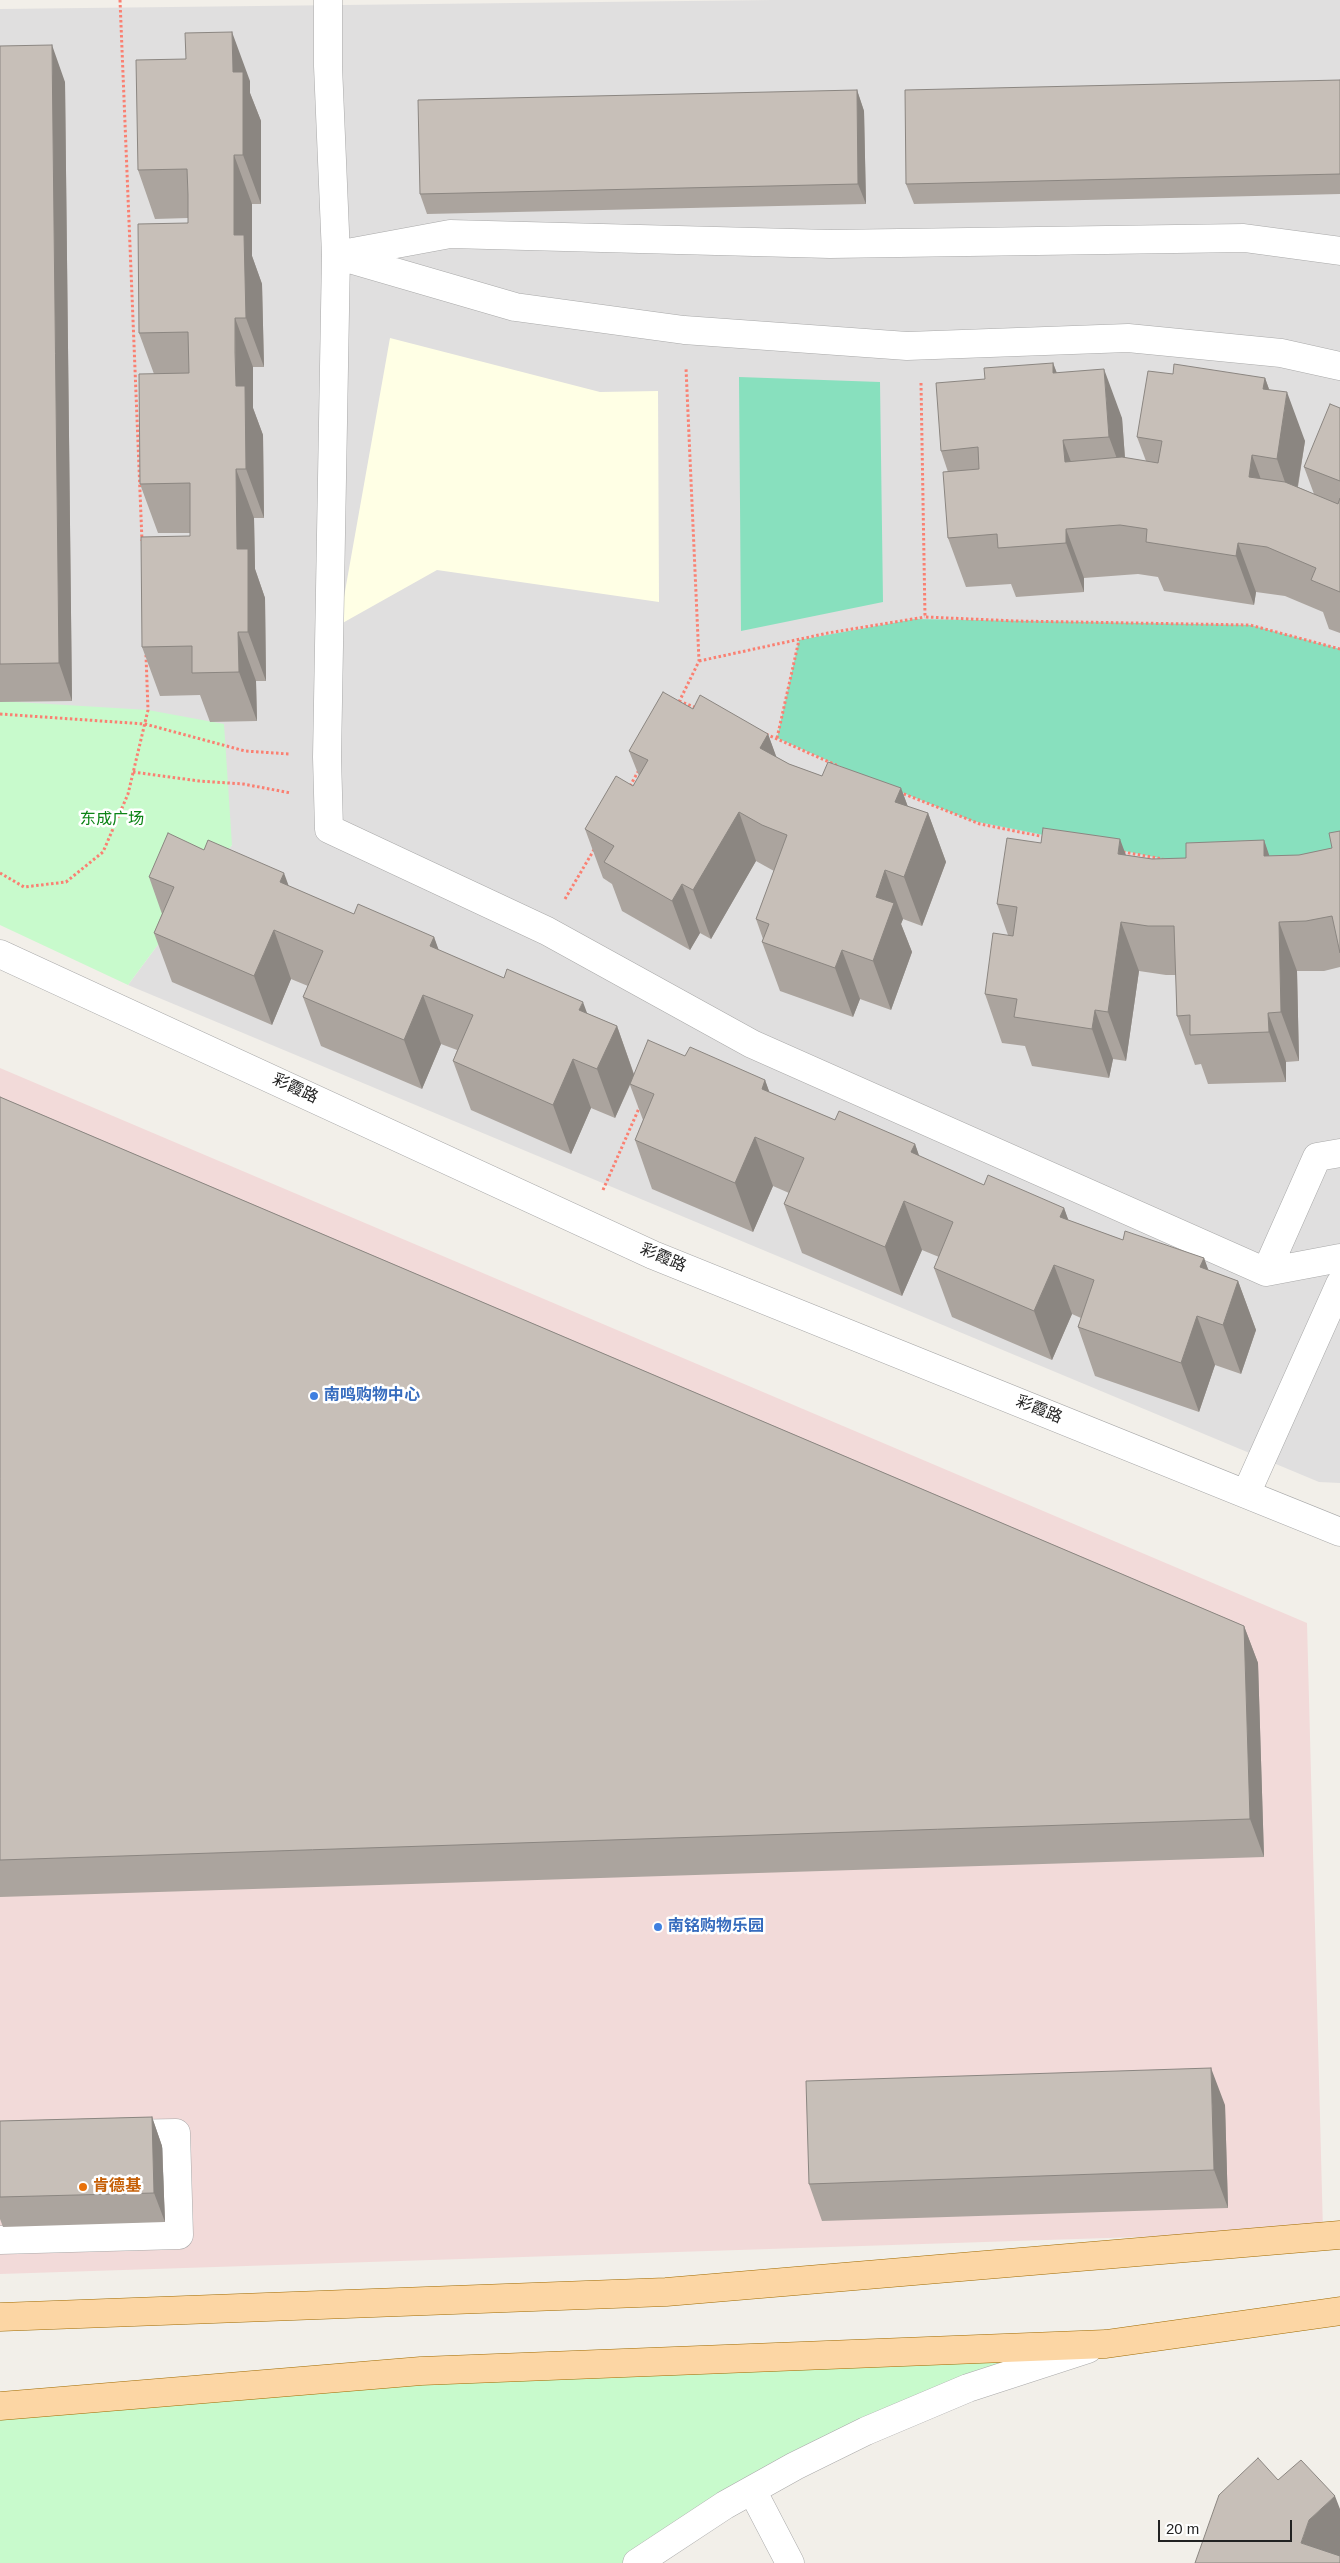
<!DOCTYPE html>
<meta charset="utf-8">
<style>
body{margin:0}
#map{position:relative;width:1340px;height:2563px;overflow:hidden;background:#f2efe9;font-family:Helvetica,sans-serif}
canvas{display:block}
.scale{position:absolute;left:1158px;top:2520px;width:134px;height:22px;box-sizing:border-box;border:2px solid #222;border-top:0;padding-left:6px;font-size:15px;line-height:18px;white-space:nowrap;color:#222;-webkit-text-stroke:4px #fff;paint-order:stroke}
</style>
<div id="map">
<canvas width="1340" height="2563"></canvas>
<div class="scale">20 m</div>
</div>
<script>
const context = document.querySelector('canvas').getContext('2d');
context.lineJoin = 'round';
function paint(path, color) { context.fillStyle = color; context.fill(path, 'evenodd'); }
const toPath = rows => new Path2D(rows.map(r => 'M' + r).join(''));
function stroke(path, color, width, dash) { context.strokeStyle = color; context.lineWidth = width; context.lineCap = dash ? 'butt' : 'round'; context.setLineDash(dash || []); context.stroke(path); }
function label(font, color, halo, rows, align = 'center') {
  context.font = font + ' Helvetica,"Noto Sans SC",sans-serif'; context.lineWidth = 5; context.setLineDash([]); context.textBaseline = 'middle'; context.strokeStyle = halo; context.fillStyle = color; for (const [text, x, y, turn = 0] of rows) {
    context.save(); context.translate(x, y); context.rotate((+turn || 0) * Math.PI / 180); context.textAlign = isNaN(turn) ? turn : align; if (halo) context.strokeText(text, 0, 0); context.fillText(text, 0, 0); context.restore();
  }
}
const residential = toPath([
 [772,0,1340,0,1340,1483,1319,1482,128,985,232,845,0,704,0,9]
]);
const commercial = toPath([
 [0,1068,1307,1623,1323,2231,0,2274]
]);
const education = toPath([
 [390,338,600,392,658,391,659,602,437,570,339,625]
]);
const park = toPath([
 [0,701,148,710,224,724,232,845,128,985,0,925],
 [1106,2344,968,2388,640,2563,0,2563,0,2410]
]);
const pitch = toPath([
 [739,377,880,382,883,602,741,631],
 [915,619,1250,625,1340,649,1340,859,1200,866,973,821,876,782,777,738,799,640]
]);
const path = toPath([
 [120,0,142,541],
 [921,383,925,617,1016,621,1250,625,1340,649],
 [699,661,828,633,925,617],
 [679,701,697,708],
 [679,702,699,661,686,368],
 [0,714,145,724,245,751,289,754],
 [766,734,838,766],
 [777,738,799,640],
 [133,772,199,781,243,784,291,793],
 [630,786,639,770],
 [899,792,980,824,1045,837],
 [1123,852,1163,859],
 [0,873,24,887,66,882,103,852,128,794,148,710,146,655],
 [565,899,595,848],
 [603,1190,640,1106]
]);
const minor = toPath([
 [328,0,328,66,336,255,327,757,329,829,547,931,752,1044,1266,1272,1340,1258],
 [342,254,450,234,830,244,1244,238,1340,251],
 [336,255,515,307,684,330,907,346,1128,338,1281,353,1340,366],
 [0,954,653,1255,1340,1532],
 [1266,1272,1317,1157,1340,1153],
 [1246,1494,1340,1284],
 [0,2240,179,2235,176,2133,121,2134],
 [752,2490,790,2563],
 [637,2563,725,2505,795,2466,866,2431,968,2388,1088,2349]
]);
const major = toPath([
 [0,2317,666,2292,1340,2235],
 [0,2406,421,2371,1106,2344,1340,2311]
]);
const wall = toPath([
 [0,46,65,82,72,701,0,702],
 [1340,80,1340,194,914,204,906,184],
 [250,81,250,93,261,121,261,204,252,204,252,256,262,284,264,367,253,367,253,408,263,435,264,518,254,518,255,569,265,598,266,681,256,681,257,721,210,722,200,695,160,696,142,647,190,536,190,533,158,533,140,484,154,374,139,333,188,223,188,218,155,219,138,170],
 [857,90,864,111,866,204,427,214,420,194],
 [1053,363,1057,373,1122,418,1125,458,1146,461,1137,437,1173,374,1265,378,1269,389,1305,441,1298,487,1314,494,1304,467,1340,408,1340,633,1329,629,1323,612,1285,596,1256,592,1254,605,1164,591,1158,577,1138,574,1084,578,1084,592,1016,597,1011,584,966,587,948,538,948,472,941,451,985,379],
 [693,709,768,734,776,757,789,764,822,776,901,788,908,807,928,813,946,862,922,926,903,919,901,924,912,952,891,1010,860,999,853,1017,780,991,762,942,763,939,756,919,774,871,756,861,711,939,700,933,690,950,622,911,612,884,603,878,585,829,633,786,639,776,629,751],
 [1340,831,1340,967,1324,971,1297,971,1299,1061,1286,1062,1286,1082,1208,1084,1201,1064,1195,1065,1177,1016,1176,975,1166,975,1139,971,1126,1061,1113,1059,1109,1078,1032,1066,1025,1046,1002,1043,985,994,1008,935,997,904,1126,855,1152,859,1186,858,1264,840,1269,856,1299,855,1332,848],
 [204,850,354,914,434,937,438,950,617,1026,634,1074,685,1056,765,1080,769,1092,835,1120,915,1144,919,1156,984,1185,1064,1208,1068,1220,1123,1240,1204,1258,1208,1270,1238,1281,1256,1330,1241,1374,1215,1365,1199,1412,1095,1376,1078,1327,1081,1318,1072,1314,1052,1360,952,1317,934,1268,939,1257,922,1250,902,1296,802,1253,784,1204,789,1193,773,1186,753,1232,652,1189,635,1140,643,1120,630,1085,615,1118,591,1108,571,1154,471,1110,453,1061,457,1050,441,1044,422,1089,321,1046,303,997,308,986,291,979,272,1025,172,982,154,933,162,914,149,877],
 [0,1097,1244,1626,1258,1663,1264,1857,0,1897],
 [1225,2105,1228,2208,822,2221,809,2184],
 [152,2117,162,2146,165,2222,3,2227,0,2219,0,2121]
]);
const shadedWall = toPath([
 [232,32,250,81,250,93,261,121,261,204,243,155,233,72],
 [52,45,65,82,72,701,59,663],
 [857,90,864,111,866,204,858,184],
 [234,155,252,204,252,256,262,284,264,367,246,318,234,235],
 [235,318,253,367,253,408,263,435,264,518,246,469,236,386],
 [1053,363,1071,412,1053,373],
 [1104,369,1122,418,1127,486,1109,437],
 [1265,378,1282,426,1287,392,1305,441,1294,508,1277,459,1263,389],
 [1063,440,1081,489,1065,462],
 [1252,455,1270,504,1249,477],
 [236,469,254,518,255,569,265,598,266,681,248,632,237,549],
 [1066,529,1084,578,1084,592,1066,543],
 [1238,543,1256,592,1254,605,1236,556],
 [238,632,256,681,257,721,239,672],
 [768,734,786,783,760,748],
 [901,788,919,837,895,802],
 [739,812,756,861,711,939,693,890],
 [928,813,946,862,922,926,904,877],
 [1120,839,1138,888,1118,854],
 [1264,840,1281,890,1264,856],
 [885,870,903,919,901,924,912,952,891,1010,873,961,876,897],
 [284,873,302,922,280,882],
 [682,884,700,933,690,950,672,901],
 [1121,922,1139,971,1126,1061,1108,1012],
 [1279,922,1297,971,1299,1061,1281,1012],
 [274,930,291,979,272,1025,254,976],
 [434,937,452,986,430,946],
 [842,950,860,999,853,1017,835,968],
 [423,995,441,1044,422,1089,404,1040],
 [583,1002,601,1051,579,1010],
 [1095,1010,1113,1059,1109,1078,1092,1029],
 [1268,1013,1286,1062,1286,1082,1269,1032],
 [617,1026,634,1075,615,1118,597,1069],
 [573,1059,591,1108,571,1154,553,1105],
 [765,1080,783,1129,762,1089],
 [755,1137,773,1186,753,1232,735,1183],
 [915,1144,932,1193,911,1152],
 [904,1201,922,1250,902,1296,885,1247],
 [1064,1208,1082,1257,1060,1217],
 [1204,1258,1222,1307,1200,1267],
 [1054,1265,1072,1314,1052,1360,1034,1311],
 [1238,1281,1256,1330,1241,1374,1223,1325],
 [1197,1316,1215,1365,1199,1412,1181,1363],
 [1244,1626,1258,1663,1264,1857,1250,1819],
 [1211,2068,1225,2105,1228,2208,1214,2170],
 [152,2117,162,2146,165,2222,154,2193],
 [1335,2496,1340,2509,1340,2557,1301,2543,1309,2520]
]);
const building = toPath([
 [232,32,233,72,243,72,243,155,234,155,234,235,244,235,246,318,235,318,235,352,236,386,245,386,246,469,236,469,237,549,248,549,248,632,238,632,239,672,192,673,192,646,142,647,141,537,190,536,190,483,140,484,139,374,189,373,188,332,139,333,138,224,188,223,188,195,187,169,138,170,136,60,186,59,185,33,232,32],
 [52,45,59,663,0,664,0,46,52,45],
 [1340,80,1340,174,906,184,905,90,1340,80],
 [857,90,858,184,420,194,418,100,857,90],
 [1053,363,1053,373,1104,369,1109,437,1063,440,1065,462,1122,457,1158,463,1162,441,1137,437,1148,371,1173,374,1174,364,1265,378,1263,389,1287,392,1277,459,1252,455,1249,477,1285,482,1338,504,1340,498,1340,592,1311,580,1316,568,1267,547,1238,543,1236,556,1146,542,1147,529,1120,525,1066,529,1066,543,998,548,997,534,948,538,943,472,979,469,978,447,941,451,936,383,985,379,984,368,1053,363],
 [1330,404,1340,408,1340,481,1304,467,1330,404],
 [663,692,693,709,700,695,768,734,760,748,789,764,822,776,828,762,901,788,895,802,928,813,904,877,885,870,876,897,894,903,873,961,842,950,835,968,762,942,769,924,756,919,787,835,762,825,739,812,693,890,682,884,672,901,604,862,614,846,585,829,616,776,633,786,648,760,629,751,663,692],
 [1043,828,1120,839,1118,854,1152,859,1186,858,1186,843,1264,840,1264,856,1299,855,1332,848,1329,833,1340,831,1340,953,1332,916,1306,921,1279,922,1281,1012,1268,1013,1269,1032,1190,1035,1190,1015,1177,1016,1174,926,1148,926,1121,922,1108,1012,1095,1010,1092,1029,1014,1017,1017,999,985,994,993,933,1013,936,1017,907,997,904,1007,838,1041,843,1043,828],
 [168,833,204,850,208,840,284,873,280,882,354,914,358,904,434,937,430,946,504,978,507,969,583,1002,579,1010,617,1026,597,1069,573,1059,553,1105,453,1061,473,1015,423,995,404,1040,303,997,323,951,274,930,254,976,154,933,174,887,149,877,168,833],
 [648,1040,685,1056,690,1047,765,1080,762,1089,835,1120,839,1111,915,1144,911,1152,984,1185,988,1175,1064,1208,1060,1217,1123,1240,1125,1231,1204,1258,1200,1267,1238,1281,1223,1325,1197,1316,1181,1363,1078,1327,1094,1280,1054,1265,1034,1311,934,1268,953,1222,904,1201,885,1247,784,1204,804,1158,755,1137,735,1183,635,1140,654,1094,630,1084,648,1040],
 [0,1097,1244,1626,1250,1819,0,1860,0,1097],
 [1211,2068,1214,2170,809,2184,806,2081,1211,2068],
 [152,2117,154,2193,0,2197,0,2121,152,2117],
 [1258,2458,1278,2480,1301,2460,1335,2496,1309,2520,1301,2543,1340,2556,1340,2563,1195,2563,1219,2495,1258,2458]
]);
const markers = [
 [314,1396,5,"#3f7fe0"],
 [658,1927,5,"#3f7fe0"],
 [83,2187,5,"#e8710a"]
];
const parkNames = [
 ["东成广场",112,820]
];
const streetNames = [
 ["彩霞路",295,1089,25],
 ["彩霞路",663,1258,23],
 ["彩霞路",1039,1410,22]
];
const shopNames = [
 ["南鸣购物中心",324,1396],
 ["南铭购物乐园",668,1927]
];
const foodNames = [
 ["肯德基",93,2187]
];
paint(residential, '#e0dfdf');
paint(commercial, '#f2dad9');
paint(education, '#ffffe5');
paint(park, '#c8facc');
paint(pitch, '#88e0be');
stroke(minor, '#a9a9a9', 29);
stroke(major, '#a06b00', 29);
stroke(path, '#fa8072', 3, [2.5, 2.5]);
stroke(minor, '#fff', 28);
stroke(major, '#fcd6a4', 28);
paint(wall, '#aba49e');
paint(shadedWall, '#8b8681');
paint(building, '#c7bfb8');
stroke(building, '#8b8681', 1);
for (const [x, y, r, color] of markers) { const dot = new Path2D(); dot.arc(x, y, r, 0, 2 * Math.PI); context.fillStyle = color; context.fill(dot); stroke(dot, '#fff', 2); }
label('16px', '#0c8416', '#fff', parkNames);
label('16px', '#222', '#fff', streetNames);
label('bold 16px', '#366cbe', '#fff', shopNames, 'left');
label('bold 16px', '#c56008', '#fff', foodNames, 'left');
</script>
